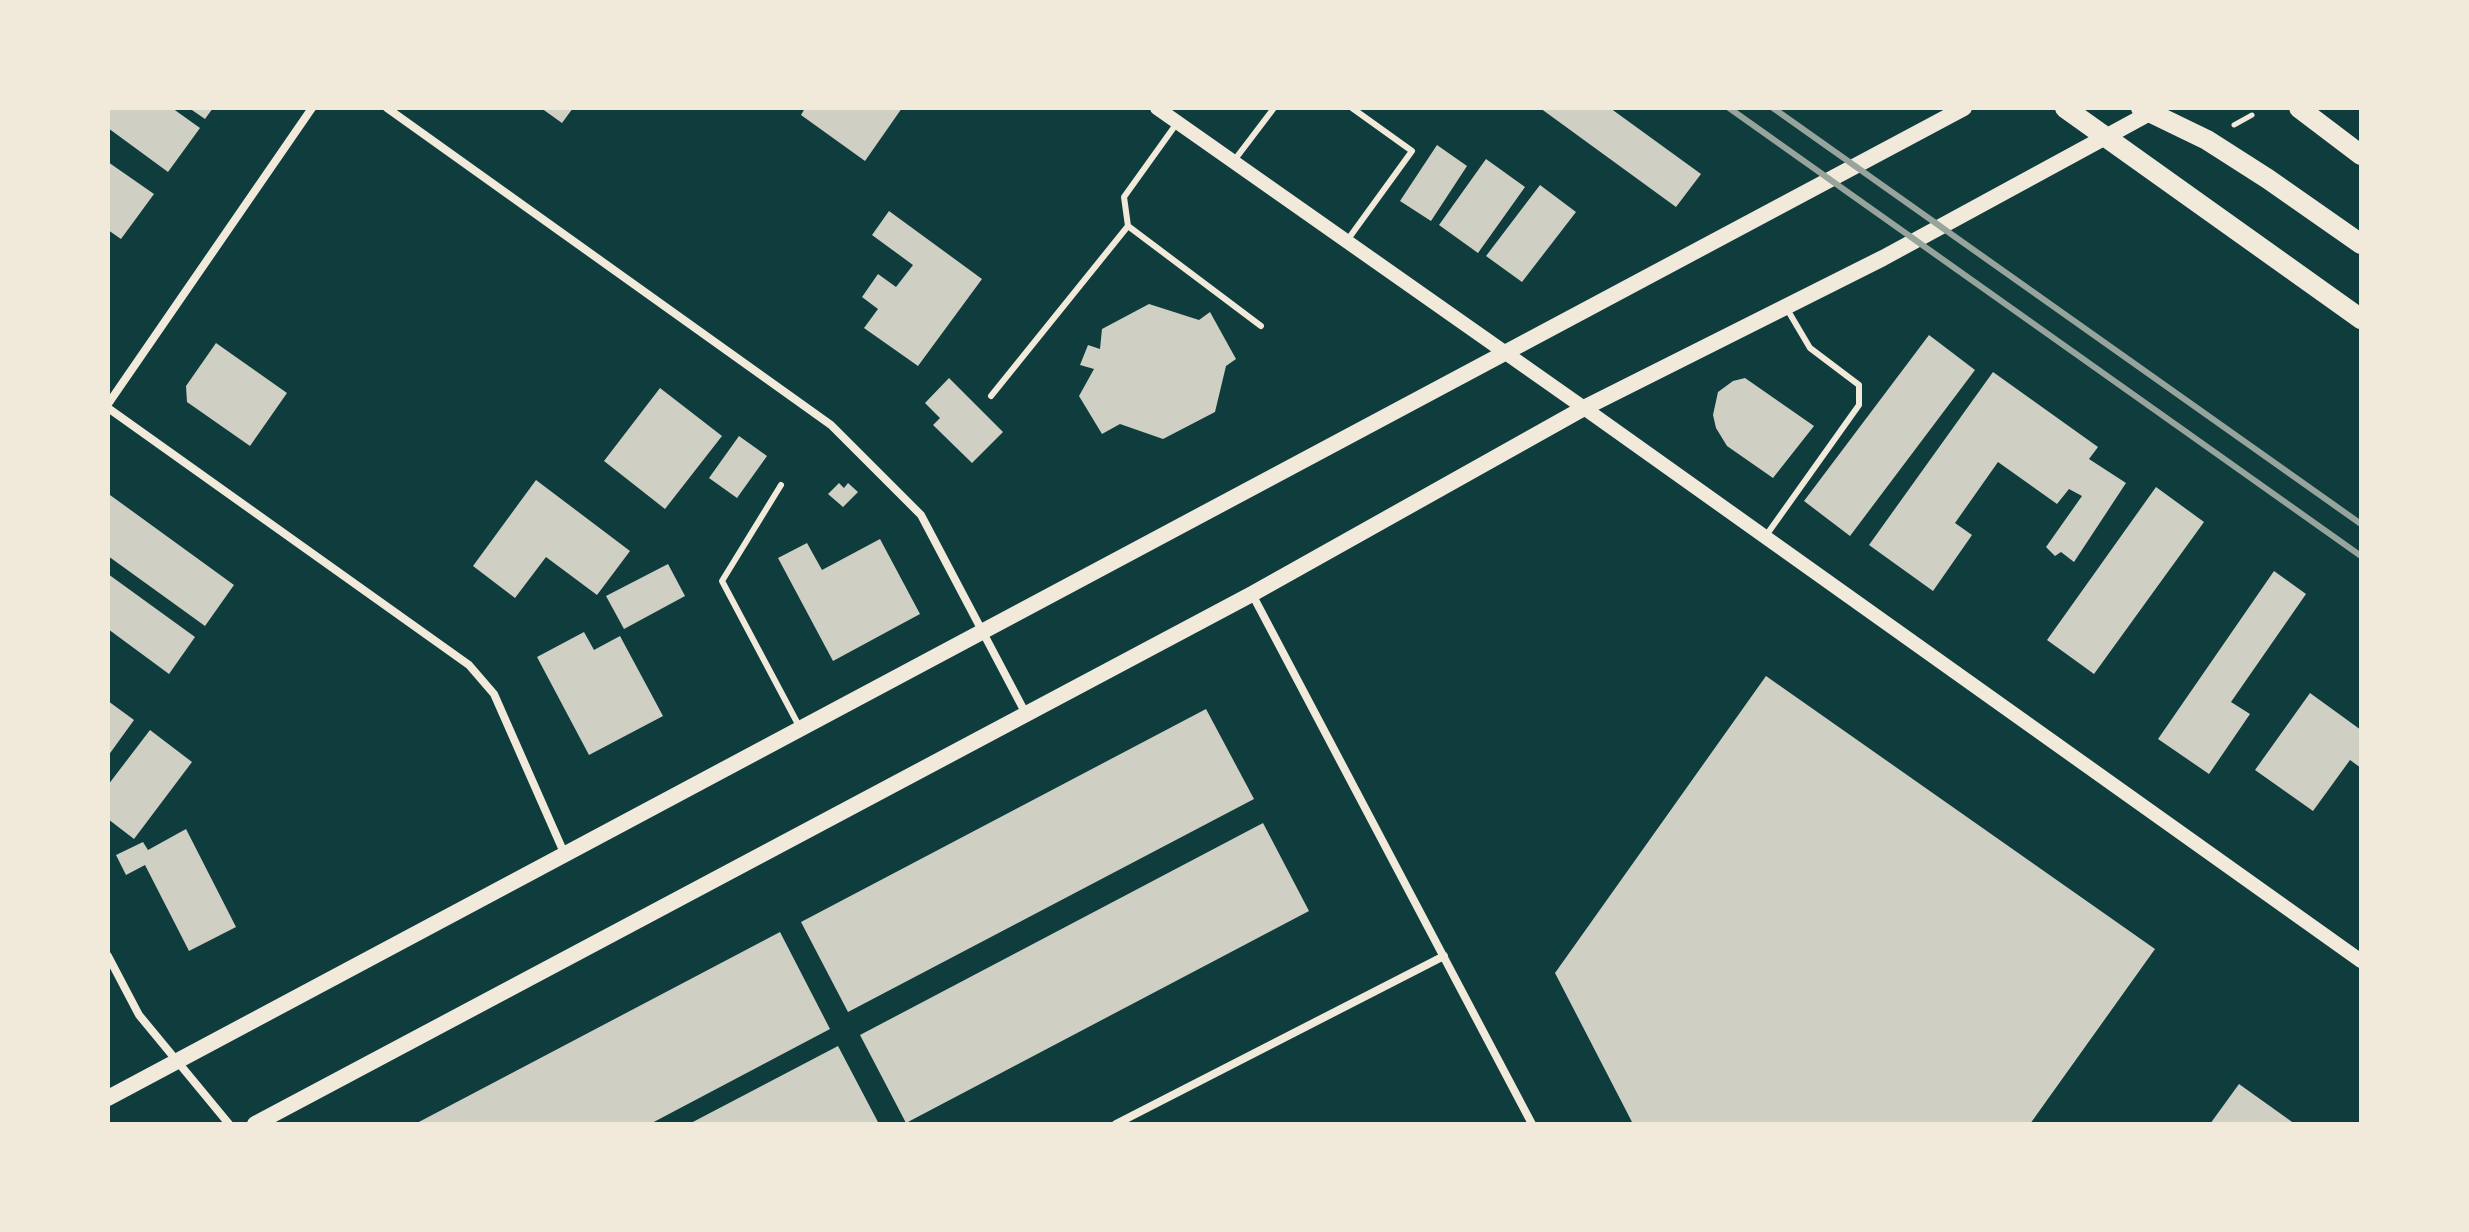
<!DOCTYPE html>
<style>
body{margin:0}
#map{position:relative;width:2469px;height:1232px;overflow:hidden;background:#0f3d3e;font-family:"PT Sans",sans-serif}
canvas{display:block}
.frame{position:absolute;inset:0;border:110px solid #f1e9da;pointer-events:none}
</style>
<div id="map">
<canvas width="2469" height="1232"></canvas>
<div class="frame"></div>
</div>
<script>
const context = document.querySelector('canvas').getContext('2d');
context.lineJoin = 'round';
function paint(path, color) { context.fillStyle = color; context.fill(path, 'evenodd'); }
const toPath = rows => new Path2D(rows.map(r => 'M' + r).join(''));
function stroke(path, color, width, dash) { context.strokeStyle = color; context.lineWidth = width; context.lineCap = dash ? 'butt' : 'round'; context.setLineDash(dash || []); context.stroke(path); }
const building = toPath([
 [108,108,172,108,200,128,168,172,108,128],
 [189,108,213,108,205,119],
 [541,108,573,108,562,123],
 [805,108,902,108,865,161,801,115],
 [1540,108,1610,108,1701,174,1676,207],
 [1437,145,1467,166,1431,221,1400,201],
 [1486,159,1525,187,1478,253,1439,225],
 [108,162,154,194,121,239,108,230],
 [1540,185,1576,212,1522,282,1486,256],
 [889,211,982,279,918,366,864,328,878,309,862,297,878,274,896,287,913,265,872,235],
 [1149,304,1199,320,1210,312,1236,359,1226,366,1215,412,1163,439,1120,424,1102,434,1079,396,1094,369,1080,365,1088,345,1100,349,1102,329],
 [1929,335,1975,370,1850,536,1804,501],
 [216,343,287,393,250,446,187,402,186,386],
 [1993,372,2098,447,2089,459,2126,483,2074,562,2061,552,2055,556,2046,547,2082,496,2069,489,2057,504,1998,462,1955,523,1972,535,1933,591,1869,545],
 [949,378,1003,432,972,463,933,425,940,418,925,403],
 [1745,378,1814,426,1773,478,1727,446,1716,428,1713,415,1718,392,1733,381],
 [660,388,722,436,665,509,604,461],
 [739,436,767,456,737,498,709,478],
 [536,480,630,551,597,595,546,557,515,598,473,566],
 [839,483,844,488,848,483,858,492,843,507,828,494],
 [2156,487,2204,522,2094,674,2047,640],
 [110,495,234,585,205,626,108,556],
 [880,539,920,614,833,661,778,558,807,543,822,570],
 [668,564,685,596,624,629,606,596],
 [2274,571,2306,594,2231,702,2250,714,2209,774,2158,739],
 [108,574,195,637,169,674,108,629],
 [584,632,594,650,620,636,663,716,589,755,537,657],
 [1766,676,2155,949,2030,1124,1635,1124,1632,1122,1555,973],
 [2310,693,2361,730,2361,768,2350,760,2313,811,2255,770],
 [108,701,134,720,108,756],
 [1206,709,1254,799,848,1012,801,922],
 [150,730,192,762,134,839,108,819,108,785],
 [1263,823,1309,911,906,1123,860,1035],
 [186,829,236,927,189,951,145,865,126,875,116,855,143,842,148,850],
 [780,932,830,1029,650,1124,415,1124],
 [838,1046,879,1124,689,1124],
 [2239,1084,2295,1124,2210,1124]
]);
const path = toPath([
 [2234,125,2252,115]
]);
const service = toPath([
 [1233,162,1274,108],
 [1128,226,1124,197,1177,123],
 [1346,242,1412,151,1352,108],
 [991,396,1128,226,1261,326],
 [781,485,722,581,799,726],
 [1765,537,1859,405,1859,385,1810,348,1787,309]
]);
const minor = toPath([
 [387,108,831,425,921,515,1026,714],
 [108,404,312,108],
 [108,408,469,665,494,694,565,855],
 [1252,594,1532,1124],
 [108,956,139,1015,229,1124],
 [1116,1124,1444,956]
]);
const tertiary = toPath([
 [1157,108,1584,408,2361,961]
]);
const secondary = toPath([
 [108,1098,1964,108],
 [255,1124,1252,594,1584,408,1883,258,2157,109]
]);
const primary = toPath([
 [2065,108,2361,319],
 [2141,108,2207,140,2268,179,2361,244],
 [2299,108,2361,155]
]);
const rail = toPath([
 [1729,108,2361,556],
 [1773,108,2361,524]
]);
paint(building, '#cfcfc3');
stroke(path, '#f1e9da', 5);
stroke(service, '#f1e9da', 6);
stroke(minor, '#f1e9da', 8);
stroke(tertiary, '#f1e9da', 14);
stroke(secondary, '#f1e9da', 16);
stroke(primary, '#f1e9da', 20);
stroke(rail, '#97a49c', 6);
</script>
